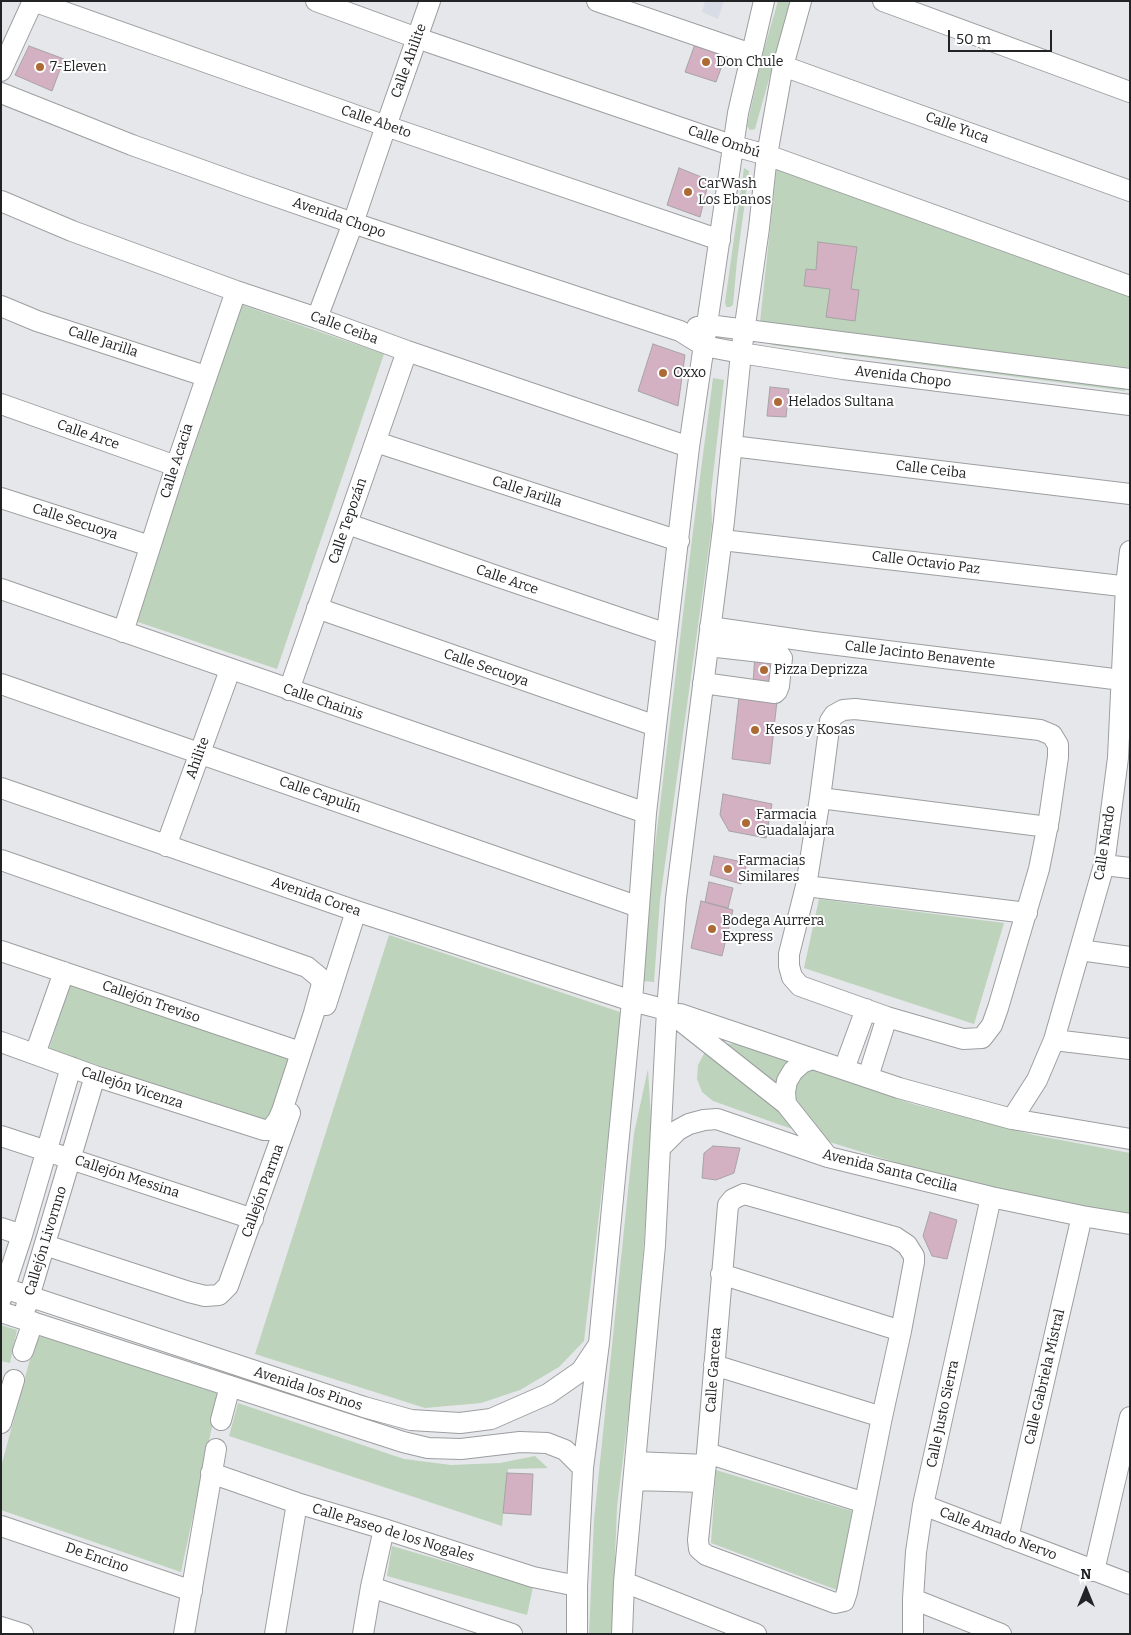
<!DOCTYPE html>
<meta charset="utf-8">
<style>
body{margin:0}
#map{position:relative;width:1131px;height:1635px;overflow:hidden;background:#e6e7ea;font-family:Bitter,serif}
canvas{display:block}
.frame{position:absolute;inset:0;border:2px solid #222324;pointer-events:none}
.north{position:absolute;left:1061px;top:1565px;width:50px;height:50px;-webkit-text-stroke:4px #fff;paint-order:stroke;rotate:0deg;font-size:14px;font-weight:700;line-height:20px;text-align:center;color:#222324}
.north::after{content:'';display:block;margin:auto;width:18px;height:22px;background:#222324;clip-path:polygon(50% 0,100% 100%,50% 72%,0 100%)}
.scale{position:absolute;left:948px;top:30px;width:104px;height:22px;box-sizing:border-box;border:2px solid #222324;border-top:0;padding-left:6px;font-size:15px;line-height:18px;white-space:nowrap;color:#222324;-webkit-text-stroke:4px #fff;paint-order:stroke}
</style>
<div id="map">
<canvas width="1131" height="1635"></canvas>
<div class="frame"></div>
<div class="north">N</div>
<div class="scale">50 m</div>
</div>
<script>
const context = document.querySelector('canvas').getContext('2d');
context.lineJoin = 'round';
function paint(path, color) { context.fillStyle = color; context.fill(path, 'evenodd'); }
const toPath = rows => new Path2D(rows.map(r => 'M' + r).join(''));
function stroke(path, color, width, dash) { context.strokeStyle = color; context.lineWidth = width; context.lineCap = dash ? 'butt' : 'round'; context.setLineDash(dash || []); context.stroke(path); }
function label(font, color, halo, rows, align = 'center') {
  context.font = font + ' Bitter,serif'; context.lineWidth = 4; context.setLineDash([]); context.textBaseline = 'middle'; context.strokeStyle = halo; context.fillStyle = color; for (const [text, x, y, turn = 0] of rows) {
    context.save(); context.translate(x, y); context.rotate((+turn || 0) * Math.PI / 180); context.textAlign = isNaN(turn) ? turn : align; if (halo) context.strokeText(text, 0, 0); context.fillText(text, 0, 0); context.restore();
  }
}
const built = toPath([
 [705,1,724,1,718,19,702,12]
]);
const green = toPath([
 [778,1,791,1,755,129,750,130,747,126,763,53],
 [777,164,1130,295,1130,368,760,322],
 [744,168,749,171,737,261,733,305,730,307,726,307,725,302],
 [242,305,384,354,277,669,135,621],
 [772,338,1126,382,1125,391,771,345],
 [713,378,724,380,711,493,712,525,660,900,654,982,642,981,650,888,693,531],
 [819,899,1004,923,974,1024,804,968],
 [389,935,623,1013,584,1341,559,1367,520,1390,481,1403,425,1408,255,1354],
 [71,982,290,1056,269,1122,49,1049],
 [719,1043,738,1044,913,1104,1034,1135,1130,1153,1130,1216,1013,1193,914,1168,823,1140,713,1101,702,1092,697,1079,698,1065,706,1050],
 [648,1069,652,1137,634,1369,617,1507,612,1634,589,1634,594,1520,634,1133],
 [1,1325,17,1330,10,1363,1,1361],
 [37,1333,219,1394,181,1572,1,1510,1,1467],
 [238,1403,404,1459,451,1465,500,1463,535,1456,548,1468,508,1469,502,1526,229,1436],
 [716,1470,852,1511,837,1590,711,1543],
 [392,1546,533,1587,527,1615,387,1576]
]);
const building = toPath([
 [695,44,727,52,716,82,685,72,695,44],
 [29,46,64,59,52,91,15,75,29,46],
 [679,168,709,180,700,217,667,205,679,168],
 [818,242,857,247,851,289,859,290,855,321,826,317,830,289,804,286,806,269,816,270,818,242],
 [653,344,685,355,678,406,638,391,653,344],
 [770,387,789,389,786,417,767,416,770,387],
 [755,654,775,656,772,686,753,684,755,654],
 [739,697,777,701,770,764,732,759,739,697],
 [723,794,772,804,766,838,729,831,720,815,723,794],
 [714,856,747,863,741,884,710,875,714,856],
 [709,882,733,888,728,908,705,902,709,882],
 [701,901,733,910,722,956,691,948,701,901],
 [713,1146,740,1148,734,1173,716,1180,702,1178,704,1153,713,1146],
 [930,1212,957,1220,947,1259,932,1256,923,1236,930,1212],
 [507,1473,533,1474,531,1515,503,1513,507,1473]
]);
const minor = toPath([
 [33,1,386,126,720,240],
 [316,1,417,38,734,146,767,155,1130,286],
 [597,1,751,54],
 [883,1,1130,92],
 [783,66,1130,191],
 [1,71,33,1],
 [1,93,132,145,246,186,353,223,680,331,704,346,741,353,843,369,1130,405],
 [1,201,72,231,236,291,317,318,407,351,689,447],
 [1,306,37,321,205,376],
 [317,318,353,223,386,126,430,1],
 [697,327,708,325,1130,379],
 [1,404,176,466],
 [376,442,679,541],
 [732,446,1130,494],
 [1,498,150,546],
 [348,524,502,578,667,634],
 [722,540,1130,587],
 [1,589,646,813],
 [317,608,656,726],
 [710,627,814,642,1130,681],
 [123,632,176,466,236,291],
 [703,683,775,693,777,691,779,686,782,658,779,654,708,646],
 [1,684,639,907],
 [289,690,407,351],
 [855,709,1040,730,1052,735,1058,745,1058,757,1049,819,1039,869,998,1008,992,1025,982,1038,963,1039,887,1017,800,986,792,977,789,966,789,954,806,886,820,798,830,721,834,715,843,710,855,709],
 [1,788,356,911,632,1001,667,1010,786,1104,828,1157],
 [820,798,1048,827],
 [166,846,230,670],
 [1,860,307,967,319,977,322,984,314,1013,282,1111,278,1120,270,1130,264,1130,95,1076,1,1042],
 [1104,865,1130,868],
 [806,886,1027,913],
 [1080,950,1130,957],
 [1,951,300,1052],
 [326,1005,356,911],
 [680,1014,899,1088,1012,1119,1130,1139],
 [1054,1040,1130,1049],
 [35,1054,64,972],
 [844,1069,866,1009],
 [868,1077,887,1017],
 [786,1104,785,1092,787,1081,793,1071,802,1063,812,1059],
 [1012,1119,1037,1080,1054,1040,1104,865,1118,758,1126,586,1130,551],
 [1,1136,253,1219],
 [661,1147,678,1130,689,1124,704,1120,717,1119,828,1157,991,1197,1082,1216,1130,1224],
 [744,1194,895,1237,907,1245,914,1256,914,1262,901,1331,882,1417,847,1592,844,1601,835,1603,706,1555,699,1549,698,1540,707,1453,728,1205,733,1199,744,1194],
 [1,1228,22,1235],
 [45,1245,189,1292,205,1296,219,1295,228,1286,290,1113],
 [721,1274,901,1331],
 [1,1287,364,1407,411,1420,460,1423,491,1419,548,1394,581,1371,597,1347],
 [1,1299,22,1235,71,1067],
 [26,1307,95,1076],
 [1,1312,403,1442,428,1448,461,1449,520,1442,547,1443,565,1450,583,1468],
 [23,1351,33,1322],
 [714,1365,882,1417],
 [221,1420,230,1386],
 [1,1423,14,1380],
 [707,1453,865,1503],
 [635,1462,706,1465],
 [211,1473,297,1503,384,1529,533,1577,577,1586],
 [634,1480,704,1482],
 [923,1505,1130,1584],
 [1,1526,192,1591],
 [1008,1538,1082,1216],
 [1094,1571,1130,1417],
 [624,1582,756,1634],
 [371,1587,512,1634],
 [913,1599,1001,1634],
 [1,1627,23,1634],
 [184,1634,216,1449],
 [275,1634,297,1503],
 [363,1634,371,1587,384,1529],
 [577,1634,577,1586,583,1468,599,1343,632,1001,646,813,656,726,689,447,738,113,764,1],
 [622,1634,624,1582,655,1245,667,1010,676,898,724,521,741,353,759,228,767,155,783,66,801,1],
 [913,1634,913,1599,916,1552,923,1505,991,1197]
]);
const markers = [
 [706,62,5,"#ac6b35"],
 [40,67,5,"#ac6b35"],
 [688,192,5,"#ac6b35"],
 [663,373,5,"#ac6b35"],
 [778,402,5,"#ac6b35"],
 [764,670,5,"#ac6b35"],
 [755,730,5,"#ac6b35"],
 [746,823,5,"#ac6b35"],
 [728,869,5,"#ac6b35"],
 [712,929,5,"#ac6b35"]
];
const streetNames = [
 ["Calle Ahilite",409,61,-70],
 ["Calle Abeto",376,122,19],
 ["Calle Yuca",957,128,20],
 ["Calle Ombú",724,142,18],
 ["Avenida Chopo",339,218,19],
 ["Calle Ceiba",344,328,20],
 ["Calle Jarilla",103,342,18],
 ["Avenida Chopo",903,377,7],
 ["Calle Arce",88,435,19],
 ["Calle Acacia",177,461,-72],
 ["Calle Ceiba",931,470,7],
 ["Calle Jarilla",527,492,18],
 ["Calle Tepozán",348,521,-71],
 ["Calle Secuoya",75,522,18],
 ["Calle Octavio Paz",926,563,7],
 ["Calle Arce",507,580,19],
 ["Calle Jacinto Benavente",920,655,7],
 ["Calle Secuoya",486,668,19],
 ["Calle Chainis",323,702,19],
 ["Ahilite",198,758,-70],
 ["Calle Capulín",320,795,19],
 ["Calle Nardo",1105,843,-81],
 ["Avenida Corea",316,897,19],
 ["Callejón Treviso",151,1002,19],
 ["Callejón Vicenza",132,1088,18],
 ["Avenida Santa Cecilia",890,1171,14],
 ["Callejón Messina",127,1177,18],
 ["Callejón Parma",263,1191,-70],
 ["Callejón Livornno",46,1241,-73],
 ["Calle Garceta",714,1370,-86],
 ["Calle Gabriela Mistral",1045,1377,-77],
 ["Avenida los Pinos",308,1389,18],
 ["Calle Justo Sierra",943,1414,-78],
 ["Calle Paseo de los Nogales",393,1533,17],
 ["Calle Amado Nervo",998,1534,21],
 ["De Encino",97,1558,19]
];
const poiNames = [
 ["Don Chule",716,62],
 ["7-Eleven",50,67],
 ["CarWash",698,184],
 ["Los Ebanos",698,200],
 ["Oxxo",673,373],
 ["Helados Sultana",788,402],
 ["Pizza Deprizza",774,670],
 ["Kesos y Kosas",765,730],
 ["Farmacia",756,815],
 ["Guadalajara",756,831],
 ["Farmacias",738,861],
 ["Similares",738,877],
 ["Bodega Aurrera",722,921],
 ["Express",722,937]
];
paint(built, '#d8dce6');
paint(green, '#bdd3bb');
paint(building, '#d3b0c2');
stroke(building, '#a7a3a5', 1);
stroke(minor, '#9c9ea0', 22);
stroke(minor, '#fff', 20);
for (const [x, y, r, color] of markers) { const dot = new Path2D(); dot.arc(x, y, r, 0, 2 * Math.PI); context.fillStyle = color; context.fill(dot); stroke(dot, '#fff', 2); }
label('14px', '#222324', '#fff', streetNames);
label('14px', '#222324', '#fff', poiNames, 'left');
</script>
